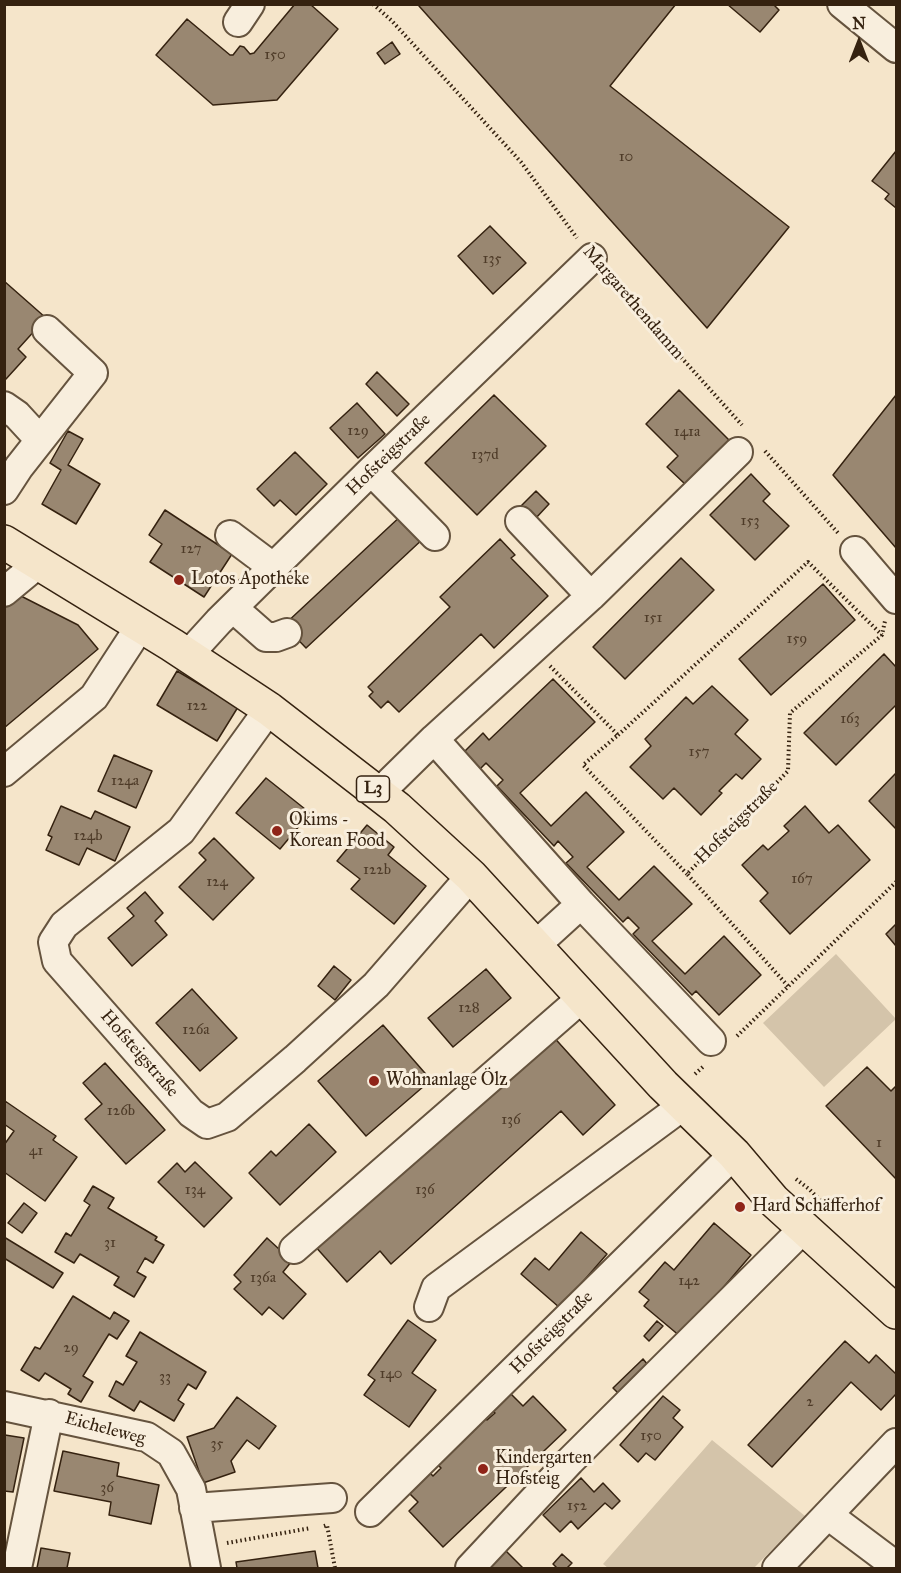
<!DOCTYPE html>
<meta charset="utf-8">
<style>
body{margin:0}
#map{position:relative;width:901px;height:1573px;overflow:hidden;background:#f5e5ca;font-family:"IM FELL Great Primer",serif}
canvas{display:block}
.frame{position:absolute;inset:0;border:6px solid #352210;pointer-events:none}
.north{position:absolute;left:829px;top:12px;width:60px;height:60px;-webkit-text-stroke:4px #f8eedd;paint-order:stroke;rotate:0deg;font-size:16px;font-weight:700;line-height:24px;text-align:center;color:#352210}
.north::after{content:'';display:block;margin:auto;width:21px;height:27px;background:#352210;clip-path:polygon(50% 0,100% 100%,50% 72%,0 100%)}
</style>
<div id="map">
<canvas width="901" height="1573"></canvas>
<div class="frame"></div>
<div class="north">N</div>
</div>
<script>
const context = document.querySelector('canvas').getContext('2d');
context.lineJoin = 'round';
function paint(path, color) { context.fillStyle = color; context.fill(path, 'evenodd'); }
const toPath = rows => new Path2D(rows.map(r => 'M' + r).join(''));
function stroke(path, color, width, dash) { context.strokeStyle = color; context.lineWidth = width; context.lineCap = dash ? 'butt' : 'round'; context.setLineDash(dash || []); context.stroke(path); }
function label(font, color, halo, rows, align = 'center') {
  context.font = font + ' "IM FELL Great Primer",serif'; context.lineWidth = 6; context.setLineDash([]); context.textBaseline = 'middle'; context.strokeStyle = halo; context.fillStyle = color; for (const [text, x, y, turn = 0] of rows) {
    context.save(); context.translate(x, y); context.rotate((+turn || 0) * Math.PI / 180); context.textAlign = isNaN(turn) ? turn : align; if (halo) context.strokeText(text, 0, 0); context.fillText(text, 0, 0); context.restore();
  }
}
const green = toPath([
 [836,954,896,1019,824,1087,763,1023],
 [712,1440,805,1516,754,1568,608,1568,603,1564]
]);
const building = toPath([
 [295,4,310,4,338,29,277,100,213,105,156,55,187,19,230,55,233,55,240,46,244,47,250,54,254,53,295,4],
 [420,4,676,4,610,86,789,227,707,328,419,6,420,4],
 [727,4,773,4,779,10,760,32,727,4],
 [392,42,400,54,385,64,377,53,392,42],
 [896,151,896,208,885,199,889,194,872,181,896,151],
 [490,226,526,263,493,294,458,256,490,226],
 [4,281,46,318,18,349,26,357,6,379,4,377,4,281],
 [377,372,409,404,397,416,366,384,377,372],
 [679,390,729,440,685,484,667,467,678,456,646,424,679,390],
 [494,395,546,446,477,515,425,463,494,395],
 [896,395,896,548,833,475,896,395],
 [357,403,385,434,358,458,330,428,357,403],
 [68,431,83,439,68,465,100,484,76,524,42,504,61,470,50,463,68,431],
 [295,452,327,484,296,515,280,500,274,506,257,489,295,452],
 [751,474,770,494,763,501,789,526,755,560,710,515,751,474],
 [536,491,549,504,535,519,521,506,536,491],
 [165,510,232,554,204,597,150,562,162,544,149,535,165,510],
 [404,513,426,536,306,648,284,625,404,513],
 [500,539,515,555,511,558,548,596,494,648,481,634,399,712,388,701,381,708,369,696,373,692,368,687,450,607,440,597,500,539],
 [681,558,714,590,625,679,593,647,681,558],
 [823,584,855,620,771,695,739,659,823,584],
 [17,594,78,625,98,649,4,728,4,604,17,594],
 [884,654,896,667,896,705,836,765,804,733,884,654],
 [177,671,238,707,217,741,157,705,177,671],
 [553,679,595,722,520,793,551,826,586,792,624,832,587,867,619,900,654,866,692,904,652,941,685,974,724,936,761,975,719,1015,696,991,692,995,633,934,639,928,628,917,623,922,566,863,573,857,558,841,554,846,497,786,503,780,486,763,480,769,464,752,483,733,489,740,553,679],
 [712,686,748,720,735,734,761,759,742,779,736,774,719,791,722,793,701,815,674,788,663,799,630,767,651,746,645,739,686,697,693,704,712,686],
 [114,755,152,771,136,808,98,791,114,755],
 [896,773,896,829,869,801,896,773],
 [266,778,310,813,280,849,236,813,266,778],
 [61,806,91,819,95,811,130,827,115,861,87,848,79,865,46,850,52,837,48,835,61,806],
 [805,806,829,833,838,825,870,860,790,934,760,901,768,893,742,865,763,845,768,850,789,831,784,826,805,806],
 [367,825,394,847,388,855,426,886,394,924,351,889,360,879,337,861,367,825],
 [214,838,254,878,213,920,179,887,206,860,199,853,214,838],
 [145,892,163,913,155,921,167,935,132,966,108,938,134,916,127,908,145,892],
 [896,924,896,946,886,934,896,924],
 [334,966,351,980,335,1000,318,986,334,966],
 [486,969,511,998,453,1047,428,1018,486,969],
 [192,989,237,1038,200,1071,156,1023,192,989],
 [383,1025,431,1080,366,1136,318,1081,383,1025],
 [550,1033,615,1105,583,1135,561,1111,391,1264,380,1251,347,1282,314,1245,550,1033],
 [105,1063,165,1130,126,1164,85,1119,102,1104,83,1083,105,1063],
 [867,1067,891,1091,896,1086,896,1179,826,1106,867,1067],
 [5,1101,56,1136,53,1140,77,1157,45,1201,4,1172,4,1145,14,1131,4,1124,5,1101],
 [309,1124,336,1152,280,1205,249,1173,271,1151,276,1156,309,1124],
 [195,1162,232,1198,204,1227,158,1182,177,1163,185,1172,195,1162],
 [93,1186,114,1198,108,1208,157,1237,155,1240,164,1245,153,1263,145,1258,137,1272,146,1277,134,1297,114,1285,119,1277,80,1254,74,1263,55,1252,66,1233,71,1236,90,1205,84,1201,93,1186],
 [24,1203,37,1213,22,1233,8,1223,24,1203],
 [714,1223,751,1255,681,1337,644,1306,649,1300,639,1292,665,1262,674,1270,714,1223],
 [581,1232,607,1254,560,1308,521,1274,535,1258,549,1270,581,1232],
 [4,1237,63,1273,53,1288,4,1258,4,1237],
 [267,1238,292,1261,283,1272,306,1294,283,1319,269,1307,262,1315,234,1289,241,1282,234,1275,267,1238],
 [73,1296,110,1319,114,1312,129,1321,117,1339,109,1334,83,1376,93,1382,81,1402,68,1394,71,1389,45,1373,39,1381,21,1370,35,1347,40,1349,73,1296],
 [408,1320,436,1340,412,1373,436,1390,409,1427,364,1395,375,1380,368,1375,408,1320],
 [657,1321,663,1326,649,1341,644,1336,657,1321],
 [140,1332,206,1372,196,1389,188,1384,178,1400,184,1404,174,1421,140,1401,134,1411,109,1396,116,1381,123,1385,137,1362,126,1356,140,1332],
 [845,1341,869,1363,876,1355,896,1374,896,1394,881,1410,851,1382,772,1467,748,1445,845,1341],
 [643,1359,648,1365,618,1393,613,1388,643,1359],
 [509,1392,523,1406,533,1396,566,1430,443,1547,409,1511,418,1502,406,1490,427,1470,433,1476,441,1468,434,1461,483,1416,487,1420,495,1413,491,1409,509,1392],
 [663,1396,680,1410,673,1418,683,1427,655,1460,646,1453,638,1462,620,1445,663,1396],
 [237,1397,276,1426,259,1449,247,1440,231,1461,235,1472,203,1483,187,1437,214,1428,237,1397],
 [5,1435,24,1438,13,1492,4,1491,5,1435],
 [63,1451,119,1463,117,1476,159,1485,151,1524,109,1515,111,1502,54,1491,63,1451],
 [581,1478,594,1492,603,1483,620,1501,612,1509,605,1503,578,1529,571,1521,560,1532,543,1515,581,1478],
 [41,1548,70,1553,67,1568,37,1568,41,1548],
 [505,1550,523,1568,485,1568,505,1550],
 [315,1551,318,1568,237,1568,236,1562,315,1551],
 [562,1554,572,1563,567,1568,557,1568,553,1564,562,1554]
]);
const path = toPath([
 [373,4,391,20,521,162,577,238],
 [609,277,742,425],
 [765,451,838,533],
 [550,666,618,735,583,765,687,874],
 [618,735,808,562,882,635],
 [788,986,687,874,788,771,790,713,882,635,885,621],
 [737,1036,896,882],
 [695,1074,705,1065],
 [796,1179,809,1189,824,1204],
 [324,1526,327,1525,335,1568],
 [227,1543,311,1528]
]);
const minor = toPath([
 [842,4,896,48],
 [238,22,250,4],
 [4,406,17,415,40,440],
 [371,471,435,536],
 [4,490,19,467,93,373,47,330],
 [520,521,591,596],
 [230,535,274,568],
 [855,551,896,599],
 [4,592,39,563],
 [233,608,266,637,276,637,287,633],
 [188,655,219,621,371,471,592,258],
 [269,709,181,831,64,925,53,942,57,961,191,1113,207,1124,227,1117,295,1059,376,985,471,876],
 [434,739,581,904,711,1041],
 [4,772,94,697,141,625],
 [379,793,434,739,591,596,738,452],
 [536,945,581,904],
 [294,1249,583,997],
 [429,1307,436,1288,684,1105],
 [4,1406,147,1437,171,1453,191,1489,206,1568],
 [194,1508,332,1498],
 [370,1512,734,1154],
 [828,1515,896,1566],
 [17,1568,49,1414],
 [470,1568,570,1461,803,1229],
 [777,1568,896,1443]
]);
const major = toPath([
 [4,542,172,645,269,709,397,808,471,876,663,1085,734,1154,773,1200,896,1312]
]);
const markers = [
 [179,580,6,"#8f2418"],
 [277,831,6,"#8f2418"],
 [374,1081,6,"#8f2418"],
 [740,1207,6,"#8f2418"],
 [483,1469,6,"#8f2418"]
];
const numberNames = [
 ["150",275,55],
 ["10",626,157],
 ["135",492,259],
 ["129",358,431],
 ["141a",687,432],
 ["137d",485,455],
 ["153",750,521],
 ["127",191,549],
 ["151",653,618],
 ["159",797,639],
 ["122",197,706],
 ["163",850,719],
 ["157",699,752],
 ["124a",125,781],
 ["124b",88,836],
 ["122b",377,870],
 ["167",802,879],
 ["124",217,882],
 ["128",469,1008],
 ["126a",196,1030],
 ["126b",121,1111],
 ["136",511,1120],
 ["1",879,1143],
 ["41",36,1151],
 ["134",195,1190],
 ["136",425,1190],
 ["31",110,1243],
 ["136a",263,1278],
 ["142",689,1281],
 ["29",71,1348],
 ["140",391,1374],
 ["33",165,1377],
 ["2",810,1402],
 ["150",651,1436],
 ["35",217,1444],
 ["36",107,1488],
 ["152",577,1506]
];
const shields = [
 [373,789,33]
];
const shieldNames = [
 ["L3",373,789]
];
const streetNames = [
 ["Margarethendamm",633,303,49],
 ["Hofsteigstraße",389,455,-44],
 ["Hofsteigstraße",737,823,-45],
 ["Hofsteigstraße",139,1054,49],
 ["Hofsteigstraße",552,1333,-45],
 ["Eicheleweg",105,1429,15]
];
const poiNames = [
 ["Lotos Apotheke",191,580],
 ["Okims -",289,821],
 ["Korean Food",289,842],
 ["Wohnanlage Ölz",386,1081],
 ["Hard Schäfferhof",752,1207],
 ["Kindergarten",495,1459],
 ["Hofsteig",495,1480]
];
paint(green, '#d4c4aa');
paint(building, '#998771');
stroke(building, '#352210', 1.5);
stroke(minor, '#65533e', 32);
stroke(major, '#352210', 36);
stroke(path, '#352210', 4, [1.5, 3]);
stroke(minor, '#f8eedd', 28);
stroke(major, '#f5e5ca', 33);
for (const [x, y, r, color] of markers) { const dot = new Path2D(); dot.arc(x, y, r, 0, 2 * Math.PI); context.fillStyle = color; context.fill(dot); stroke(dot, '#f8eedd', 2); }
label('15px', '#4e3b28', null, numberNames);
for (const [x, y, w] of shields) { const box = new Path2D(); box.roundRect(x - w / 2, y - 13, w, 26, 4.5); context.fillStyle = '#f8eedd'; context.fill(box); stroke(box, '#352210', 1.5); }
label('bold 16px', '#352210', null, shieldNames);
label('18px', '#352210', '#f8eedd', streetNames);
label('18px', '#352210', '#f8eedd', poiNames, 'left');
</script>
